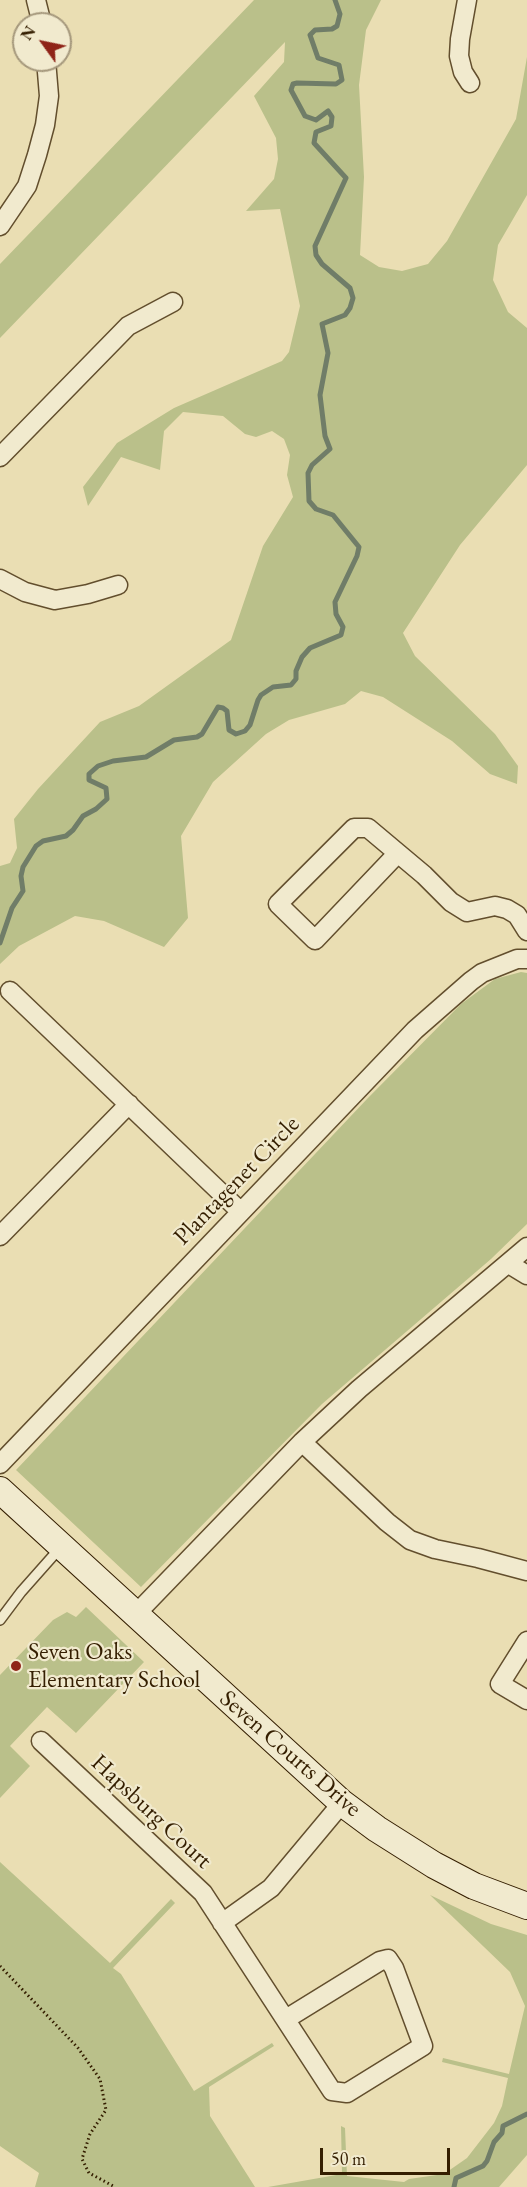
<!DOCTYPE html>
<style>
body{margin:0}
#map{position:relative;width:527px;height:2187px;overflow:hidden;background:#eadeb3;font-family:"EB Garamond",serif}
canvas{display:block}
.north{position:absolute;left:12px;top:12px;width:60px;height:60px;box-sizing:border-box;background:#f1eace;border:2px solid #a5987c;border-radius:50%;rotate:303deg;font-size:16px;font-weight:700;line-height:24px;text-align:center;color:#341e00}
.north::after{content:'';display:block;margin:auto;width:21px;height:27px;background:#8f2418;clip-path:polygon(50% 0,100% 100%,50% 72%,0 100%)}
.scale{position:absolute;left:320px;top:2148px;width:130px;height:27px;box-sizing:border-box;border:3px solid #341e00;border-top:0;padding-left:8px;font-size:18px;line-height:21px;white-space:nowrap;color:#341e00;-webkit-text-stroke:4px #f1eace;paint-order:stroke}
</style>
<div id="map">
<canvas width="527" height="2187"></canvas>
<div class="north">N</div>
<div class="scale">50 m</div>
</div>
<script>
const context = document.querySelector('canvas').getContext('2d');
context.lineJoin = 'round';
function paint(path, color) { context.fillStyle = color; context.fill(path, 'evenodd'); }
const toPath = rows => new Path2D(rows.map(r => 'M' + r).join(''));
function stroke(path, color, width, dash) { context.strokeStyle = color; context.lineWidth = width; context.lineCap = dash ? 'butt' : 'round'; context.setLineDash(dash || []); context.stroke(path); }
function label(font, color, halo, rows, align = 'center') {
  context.font = font + ' "EB Garamond",serif'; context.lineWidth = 4.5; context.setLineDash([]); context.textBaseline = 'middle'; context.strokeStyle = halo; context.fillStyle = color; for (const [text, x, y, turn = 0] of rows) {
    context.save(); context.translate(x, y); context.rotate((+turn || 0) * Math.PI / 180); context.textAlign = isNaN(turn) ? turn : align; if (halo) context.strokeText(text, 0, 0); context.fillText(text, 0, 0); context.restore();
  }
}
const green = toPath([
 [254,0,381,0,366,30,359,85,364,177,360,255,379,267,402,271,428,264,447,241,516,119,527,57,527,195,498,245,493,280,508,312,527,328,527,465,460,545,403,633,415,656,495,734,518,766,517,784,490,774,452,741,383,697,361,691,345,704,289,720,266,734,213,782,181,836,188,918,164,947,104,921,75,916,19,946,0,964,0,866,10,863,17,848,14,819,38,789,100,722,139,706,231,640,263,546,293,497,287,475,290,455,284,439,272,431,256,437,245,434,223,416,183,412,164,431,160,470,121,457,88,506,83,487,117,443,174,408,282,361,289,352,300,306,280,209,246,211,274,179,278,159,276,138,254,96,284,62,285,42,0,338,0,264],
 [521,972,527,973,527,1224,491,1259,322,1404,141,1587,16,1470,367,1099,461,1004,495,979],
 [86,1607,144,1662,76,1733,47,1707,10,1746,30,1766,0,1798,0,1675,53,1620,67,1612,76,1617],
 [0,1862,110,1963,171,1899,175,1903,113,1968,121,1974,194,2091,272,2043,274,2046,209,2087,210,2116,255,2187,35,2187,39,2173,0,2146],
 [430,1895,491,1924,527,1935,527,2155,499,2187,268,2187,342,2174,341,2126,345,2128,347,2176,404,2182,409,2179,444,2174,467,2158,494,2123,502,2106,508,2078,442,2062,443,2058,509,2074,525,2006,510,1972]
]);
const stream = toPath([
 [0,943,12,908,23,891,21,876,23,867,36,846,43,841,66,836,73,830,83,816,96,809,107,799,106,788,89,780,89,774,98,766,113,761,146,757,174,740,197,737,202,734,218,707,223,708,227,711,229,730,236,734,245,731,250,725,258,700,261,695,273,687,291,685,296,679,296,671,302,657,310,648,341,635,343,627,336,614,335,602,357,556,359,547,333,515,316,509,309,501,308,473,312,465,330,449,325,436,320,395,328,353,322,324,345,315,350,308,353,298,350,288,322,264,316,255,315,246,346,178,314,143,316,132,331,126,332,117,328,111,316,120,305,116,291,90,293,84,297,83,336,84,342,80,339,65,318,58,310,35,315,30,332,29,337,26,340,14,335,0],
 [454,2187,456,2178,483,2166,487,2161,494,2142,502,2133,503,2126,527,2114]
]);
const path = toPath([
 [0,1966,78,2048,100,2079,106,2110,90,2134,82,2159,89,2173,115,2187]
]);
const lane = toPath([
 [0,1620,21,1592,60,1548]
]);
const street = toPath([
 [36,0,42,24],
 [467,0,460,39,459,56,463,72,470,83],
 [0,226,27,186,37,155,45,125,49,96,46,60],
 [0,457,128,326,173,302],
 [0,579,25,592,55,600,88,594,118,585],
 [397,854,315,940,278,904,354,828,368,828,424,875,451,902,467,912,495,906,507,909,517,915,527,931],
 [10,991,241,1212],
 [0,1236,129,1104],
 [509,1264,527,1275],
 [302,1442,387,1522,410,1540,435,1549,478,1558,527,1571],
 [0,1464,415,1030,471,981,482,973,517,959,527,959],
 [135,1615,302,1442,359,1389,527,1247],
 [527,1641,500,1684,527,1700],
 [41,1741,203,1893,332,2091,347,2093,423,2046,394,1968,388,1959,380,1961,286,2019],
 [222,1923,271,1888,342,1803]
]);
const secondary = toPath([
 [0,1490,342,1803,377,1829,434,1865,474,1886,527,1906]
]);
const markers = [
 [16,1666,6,"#8f2418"]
];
const streetNames = [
 ["Plantagenet Circle",237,1181,-46],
 ["Seven Courts Drive",290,1754,41],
 ["Hapsburg Court",151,1812,43]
];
const poiNames = [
 ["Seven Oaks",28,1652],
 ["Elementary School",28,1680]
];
paint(green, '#bac08a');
stroke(stream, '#707d68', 5);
stroke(lane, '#624e2d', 12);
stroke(street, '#624e2d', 21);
stroke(secondary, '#341e00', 28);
stroke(path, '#341e00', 3, [1.5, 3]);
stroke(lane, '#f1eace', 9);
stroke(street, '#f1eace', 18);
stroke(secondary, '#f1eace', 26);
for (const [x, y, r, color] of markers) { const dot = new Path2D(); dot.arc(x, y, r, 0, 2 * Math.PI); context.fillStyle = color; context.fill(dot); stroke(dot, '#f1eace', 2); }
label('24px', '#341e00', '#f1eace', streetNames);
label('24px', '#341e00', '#f1eace', poiNames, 'left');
</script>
